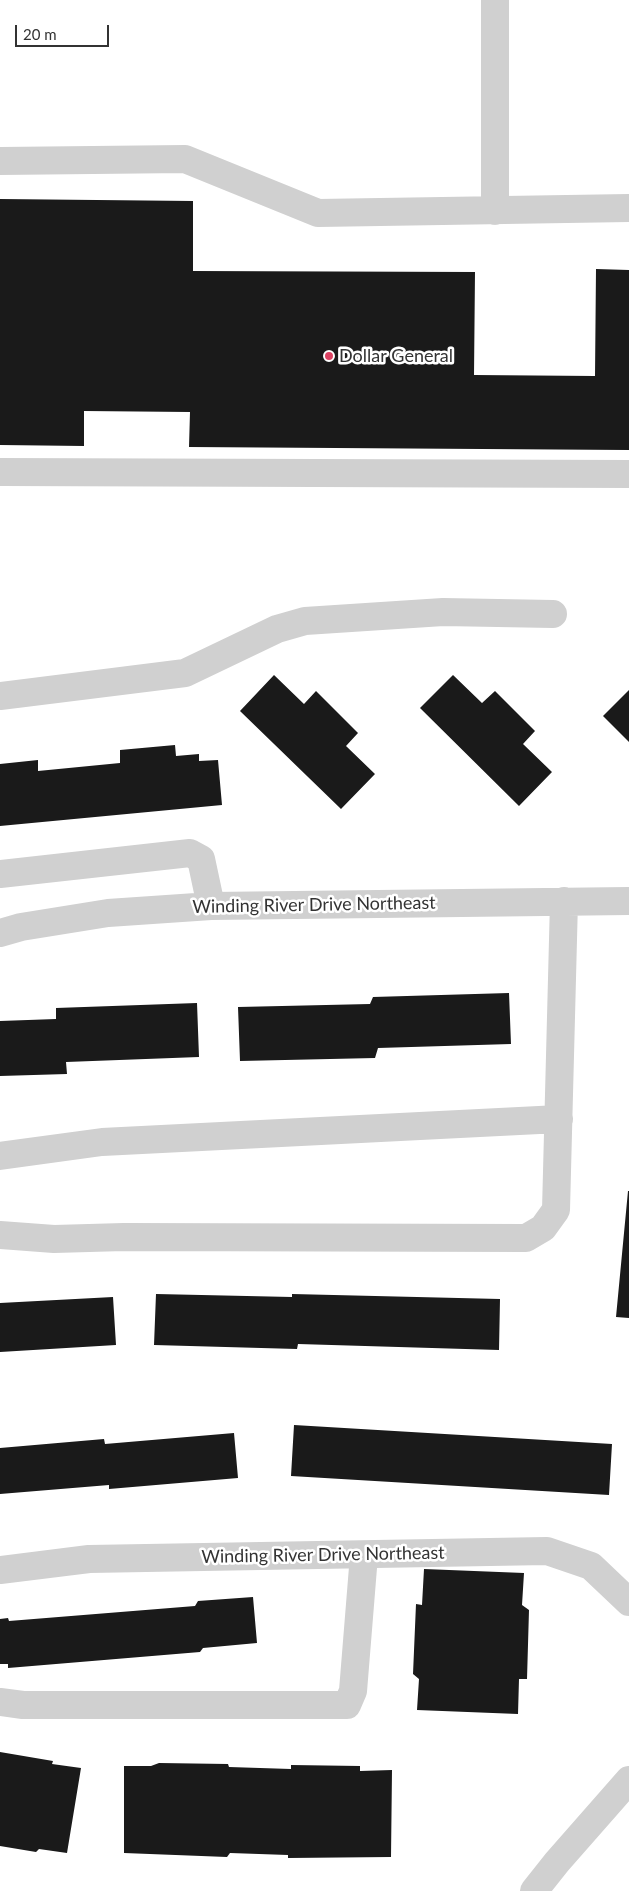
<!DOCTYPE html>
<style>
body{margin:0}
#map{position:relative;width:629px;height:1891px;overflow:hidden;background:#fff;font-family:Lato,sans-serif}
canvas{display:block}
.scale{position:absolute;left:15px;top:25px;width:94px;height:22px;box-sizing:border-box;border:2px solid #333;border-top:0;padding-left:6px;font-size:15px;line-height:18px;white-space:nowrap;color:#333;-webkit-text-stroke:4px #fff;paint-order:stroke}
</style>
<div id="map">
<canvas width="629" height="1891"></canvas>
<div class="scale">20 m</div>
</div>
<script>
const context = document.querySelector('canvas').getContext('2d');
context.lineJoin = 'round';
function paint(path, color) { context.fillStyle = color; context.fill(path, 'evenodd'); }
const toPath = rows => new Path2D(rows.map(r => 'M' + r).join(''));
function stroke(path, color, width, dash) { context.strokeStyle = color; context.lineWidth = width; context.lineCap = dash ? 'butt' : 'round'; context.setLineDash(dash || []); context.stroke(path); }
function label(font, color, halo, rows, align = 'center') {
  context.font = font + ' Lato,sans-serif'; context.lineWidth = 5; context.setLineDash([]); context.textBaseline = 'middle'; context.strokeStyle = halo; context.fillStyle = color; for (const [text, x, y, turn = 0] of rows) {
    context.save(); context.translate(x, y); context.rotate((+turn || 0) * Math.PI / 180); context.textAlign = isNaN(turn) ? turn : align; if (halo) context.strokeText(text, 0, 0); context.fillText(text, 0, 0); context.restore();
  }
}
const building = toPath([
 [0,199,193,201,193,271,475,272,474,375,595,376,596,269,629,270,629,450,189,447,190,412,84,411,84,446,0,445],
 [274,675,304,704,316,691,358,733,346,746,375,774,341,809,240,711],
 [453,675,482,703,495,691,535,731,523,744,552,772,519,806,420,708],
 [629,690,629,742,603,716],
 [175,745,176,756,199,754,199,761,218,760,222,805,0,826,0,764,38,760,38,771,120,763,120,750],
 [509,993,511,1044,378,1048,375,1058,240,1061,238,1007,370,1004,373,997],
 [197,1003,199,1057,66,1062,67,1074,0,1076,0,1021,56,1019,56,1008],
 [628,1191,629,1191,629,1318,616,1317],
 [156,1294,292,1297,292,1294,500,1299,499,1350,298,1344,297,1349,154,1345],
 [113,1297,116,1345,0,1352,0,1303],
 [294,1425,612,1444,609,1495,291,1476],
 [234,1433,238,1478,109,1489,109,1485,0,1494,0,1448,104,1439,105,1444],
 [424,1569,524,1573,522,1605,529,1610,527,1679,519,1679,518,1714,417,1710,419,1679,413,1674,416,1604,422,1605],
 [253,1597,257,1643,203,1648,200,1652,8,1668,8,1664,0,1664,0,1619,8,1618,9,1621,195,1606,198,1601],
 [0,1752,53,1761,52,1764,81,1768,67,1853,39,1849,36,1852,0,1846],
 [159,1763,228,1764,229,1767,291,1769,291,1765,360,1766,360,1771,392,1770,391,1857,288,1858,288,1855,230,1853,227,1857,124,1853,124,1766,151,1766]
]);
const minor = toPath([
 [0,161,185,159,318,213,629,208],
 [495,211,495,0],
 [0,472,629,474],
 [0,696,185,673,277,629,305,621,443,612,553,614],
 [0,874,190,853,201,859,211,906],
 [0,933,21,927,108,913,211,906,629,901],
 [0,1156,102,1142,559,1119],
 [0,1235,54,1239,124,1237,526,1238,543,1228,556,1210,564,901],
 [0,1570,89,1559,547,1551,591,1566,629,1602],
 [0,1702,23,1705,347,1705,353,1691,364,1555],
 [534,1891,557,1862,629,1780]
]);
const markers = [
 [329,356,5,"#dc4262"]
];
const poiNames = [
 ["Dollar General",339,356]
];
const streetNames = [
 ["Winding River Drive Northeast",314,905,-1],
 ["Winding River Drive Northeast",323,1555,-1]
];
paint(building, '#1a1a1a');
stroke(minor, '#d0d0d0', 28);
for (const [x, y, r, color] of markers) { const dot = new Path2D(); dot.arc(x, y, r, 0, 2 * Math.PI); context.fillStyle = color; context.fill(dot); stroke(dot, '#fff', 2); }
label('18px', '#333', '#fff', poiNames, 'left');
label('18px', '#333', '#fff', streetNames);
</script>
